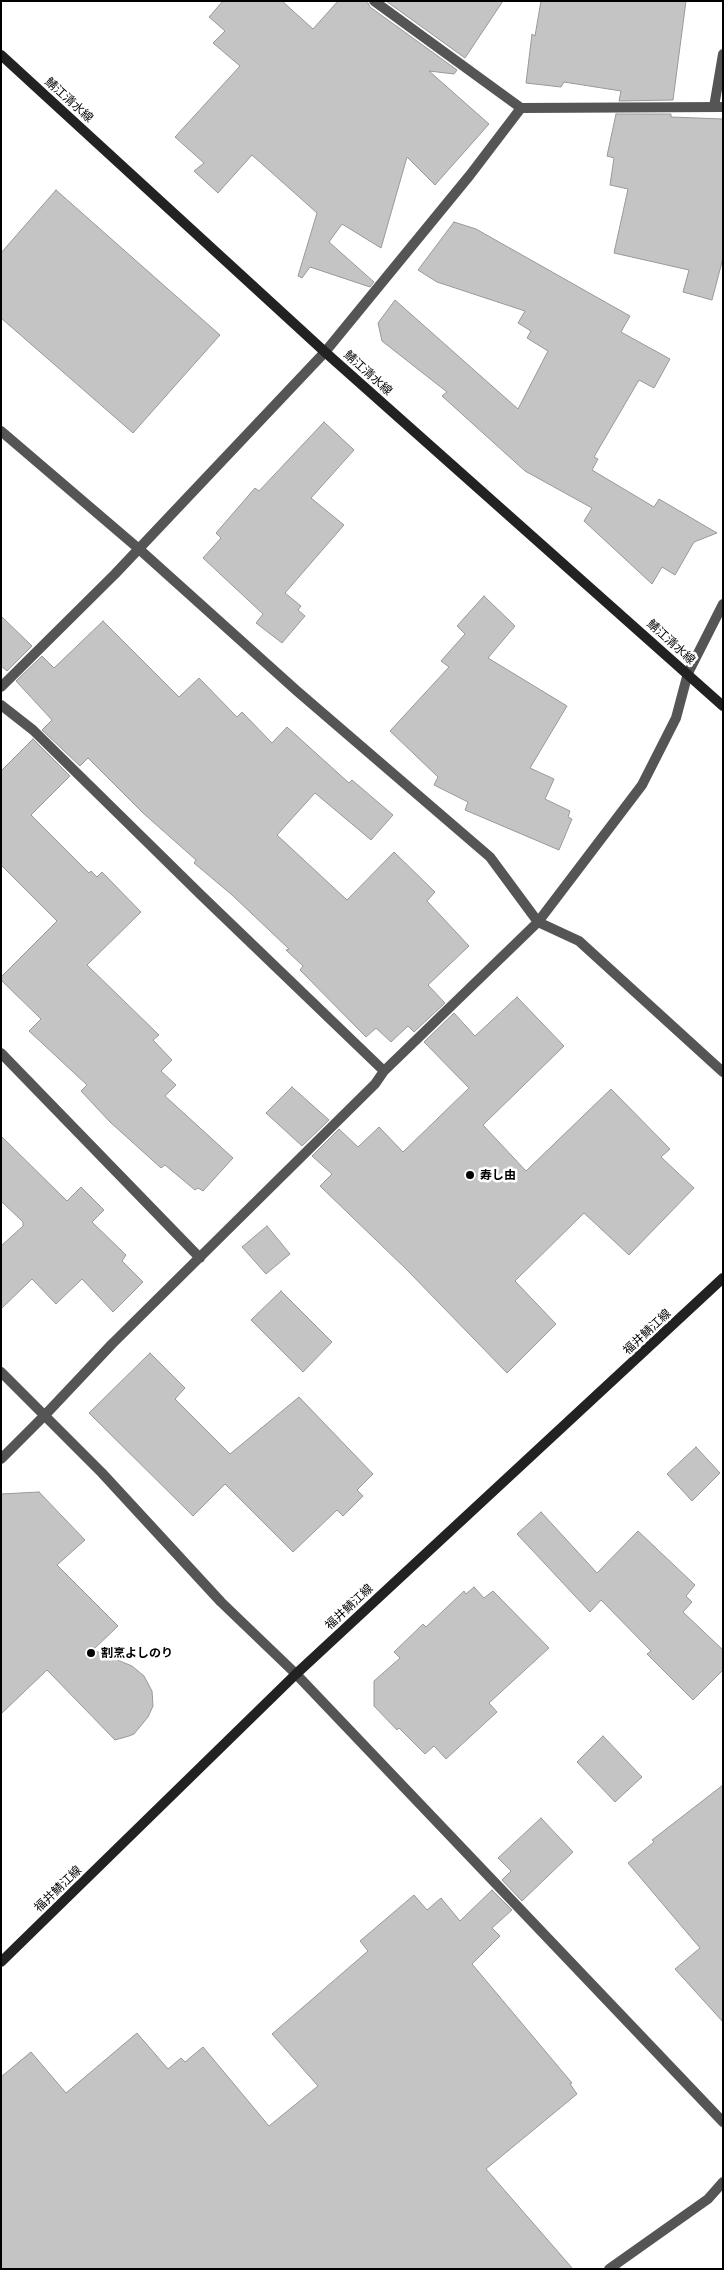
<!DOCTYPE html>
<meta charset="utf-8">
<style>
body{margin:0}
#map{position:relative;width:724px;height:2270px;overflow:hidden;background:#fff;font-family:"Golos Text",sans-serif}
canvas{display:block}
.frame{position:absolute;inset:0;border:2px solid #000;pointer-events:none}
</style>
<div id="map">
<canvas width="724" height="2270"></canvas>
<div class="frame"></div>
</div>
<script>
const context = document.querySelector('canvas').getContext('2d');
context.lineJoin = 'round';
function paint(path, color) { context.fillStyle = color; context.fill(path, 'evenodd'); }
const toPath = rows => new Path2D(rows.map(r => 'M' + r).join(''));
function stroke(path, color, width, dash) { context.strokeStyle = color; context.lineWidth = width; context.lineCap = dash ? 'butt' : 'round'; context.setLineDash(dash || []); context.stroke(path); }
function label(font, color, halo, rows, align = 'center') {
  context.font = font + ' "Golos Text","Noto Sans JP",sans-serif'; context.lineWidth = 5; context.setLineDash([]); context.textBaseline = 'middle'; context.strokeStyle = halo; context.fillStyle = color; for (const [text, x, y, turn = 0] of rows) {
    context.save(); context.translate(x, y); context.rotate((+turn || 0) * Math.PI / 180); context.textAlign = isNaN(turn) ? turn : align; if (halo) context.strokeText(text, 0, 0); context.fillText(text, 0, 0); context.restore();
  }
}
const building = toPath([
 [223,1,282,1,313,29,338,1,367,1,370,7,457,70,454,74,429,71,489,124,435,185,407,157,381,248,342,224,329,242,374,282,370,287,310,267,302,278,298,276,317,213,252,155,218,193,194,171,204,163,175,137,240,66,213,43,225,31,209,17,223,1],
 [386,1,503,1,465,58,386,1],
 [541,1,686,1,673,100,619,101,621,91,564,82,561,87,526,83,532,34,535,36,541,1],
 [616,114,671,114,671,117,723,119,723,258,712,300,683,292,689,270,614,253,628,189,610,185,614,158,607,156,616,114],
 [56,190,220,335,133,433,1,318,1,253,56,190],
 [454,222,476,229,630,316,621,332,670,359,654,388,639,380,594,457,598,459,592,470,654,507,659,499,717,533,694,542,675,575,662,567,652,584,584,521,592,508,525,471,442,396,447,392,382,341,378,323,395,300,518,409,548,351,527,338,531,331,518,323,525,311,437,282,418,270,454,222],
 [324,422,354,450,311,498,344,525,285,593,301,606,298,610,305,616,282,643,256,623,263,614,203,558,221,538,216,533,255,488,259,491,324,422],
 [484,596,515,626,488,658,567,706,530,768,554,779,545,799,570,811,568,817,572,819,559,850,465,810,468,802,434,785,438,777,390,731,449,667,441,661,465,634,457,626,484,596],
 [1,616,32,646,7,671,1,666,1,616],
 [103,621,179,697,199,678,237,717,242,712,272,743,287,727,349,783,352,780,393,815,371,840,315,793,277,835,347,900,394,852,435,892,427,901,469,946,428,985,445,1003,414,1032,408,1026,391,1042,376,1028,366,1037,300,970,303,966,286,950,289,949,232,895,194,863,196,860,143,813,88,758,80,766,42,730,52,720,16,681,42,656,54,668,103,621],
 [33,739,70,776,31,815,89,873,91,871,97,877,102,872,141,912,87,965,159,1035,153,1040,172,1060,161,1071,176,1085,165,1096,233,1158,203,1191,198,1188,195,1190,165,1165,161,1168,110,1122,81,1091,87,1085,29,1031,41,1019,1,980,1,977,57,921,1,865,1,771,33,739],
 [517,997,564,1046,483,1125,526,1171,611,1089,670,1149,661,1157,694,1188,629,1255,584,1213,515,1281,556,1324,507,1373,407,1270,320,1186,332,1174,312,1156,339,1129,358,1147,379,1127,403,1152,469,1088,424,1042,454,1013,475,1036,517,997],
 [292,1087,329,1120,302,1146,266,1113,292,1087],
 [1,1136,67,1201,81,1187,104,1210,92,1222,126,1255,122,1261,143,1282,113,1312,82,1279,56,1304,32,1279,1,1309,1,1246,23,1226,23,1222,1,1201,1,1136],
 [267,1226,290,1254,266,1274,242,1247,267,1226],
 [281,1291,332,1342,303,1372,251,1320,281,1291],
 [150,1353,185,1388,175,1399,230,1454,299,1397,373,1474,357,1490,363,1496,343,1516,337,1510,293,1552,225,1484,193,1516,89,1413,150,1353],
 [696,1447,720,1473,692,1501,667,1474,696,1447],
 [39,1492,85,1540,57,1565,118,1626,93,1650,132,1666,144,1676,152,1691,153,1706,148,1717,134,1734,129,1736,115,1740,47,1670,1,1714,1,1494,39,1492],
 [541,1512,597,1573,638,1531,695,1585,686,1596,692,1602,683,1612,723,1650,723,1670,693,1700,647,1654,651,1651,601,1600,590,1612,517,1534,541,1512],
 [474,1587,484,1598,493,1591,549,1648,489,1703,497,1712,446,1759,434,1746,425,1754,399,1728,397,1730,374,1706,374,1681,400,1658,394,1652,423,1624,426,1627,464,1591,466,1594,474,1587],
 [603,1736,642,1777,615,1802,577,1762,603,1736],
 [723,1785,723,2022,675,1969,700,1948,628,1863,654,1842,652,1840,723,1785],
 [541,1818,573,1852,522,1901,502,1880,511,1871,498,1858,541,1818],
 [492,1890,512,1910,492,1928,500,1936,472,1964,572,2083,570,2084,577,2094,486,2169,573,2269,1,2269,1,2077,31,2052,66,2093,137,2033,168,2069,181,2058,185,2062,203,2047,269,2126,318,2086,272,2034,368,1951,360,1941,414,1895,427,1910,441,1898,460,1921,492,1890]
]);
const street = toPath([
 [374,1,521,108,723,107],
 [714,107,723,54],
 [1,431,139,549,297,691,490,857,538,922,579,941,723,1072],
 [1,687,115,574,325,352,470,175,521,108],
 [1,705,33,730,202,896,384,1071],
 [1,1053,200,1258],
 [1,1372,102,1473,221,1602,296,1674,723,2122],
 [1,1459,45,1415,112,1344,375,1084,384,1071,538,922,642,785,676,718,688,673,723,604],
 [609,2269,708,2199,723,2182]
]);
const secondary = toPath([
 [1,55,325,352,723,706],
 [1,1962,296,1674,723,1278]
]);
const markers = [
 [470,1175,5,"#000"],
 [91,1653,5,"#000"]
];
const streetNames = [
 ["鯖江清水線",69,100,42],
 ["鯖江清水線",368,373,42],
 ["鯖江清水線",671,642,42],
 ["福井鯖江線",647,1332,-43],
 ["福井鯖江線",349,1607,-43],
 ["福井鯖江線",58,1889,-44]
];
const poiNames = [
 ["寿し由",480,1175],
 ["割烹よしのり",101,1653]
];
paint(building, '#c4c4c4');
stroke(building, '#999', 1);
stroke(street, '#555', 10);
stroke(secondary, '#222', 10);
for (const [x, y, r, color] of markers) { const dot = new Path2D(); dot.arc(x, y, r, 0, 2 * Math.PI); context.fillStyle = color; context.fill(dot); stroke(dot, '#fff', 2); }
label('12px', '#000', '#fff', streetNames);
label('bold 12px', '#000', '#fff', poiNames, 'left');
</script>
